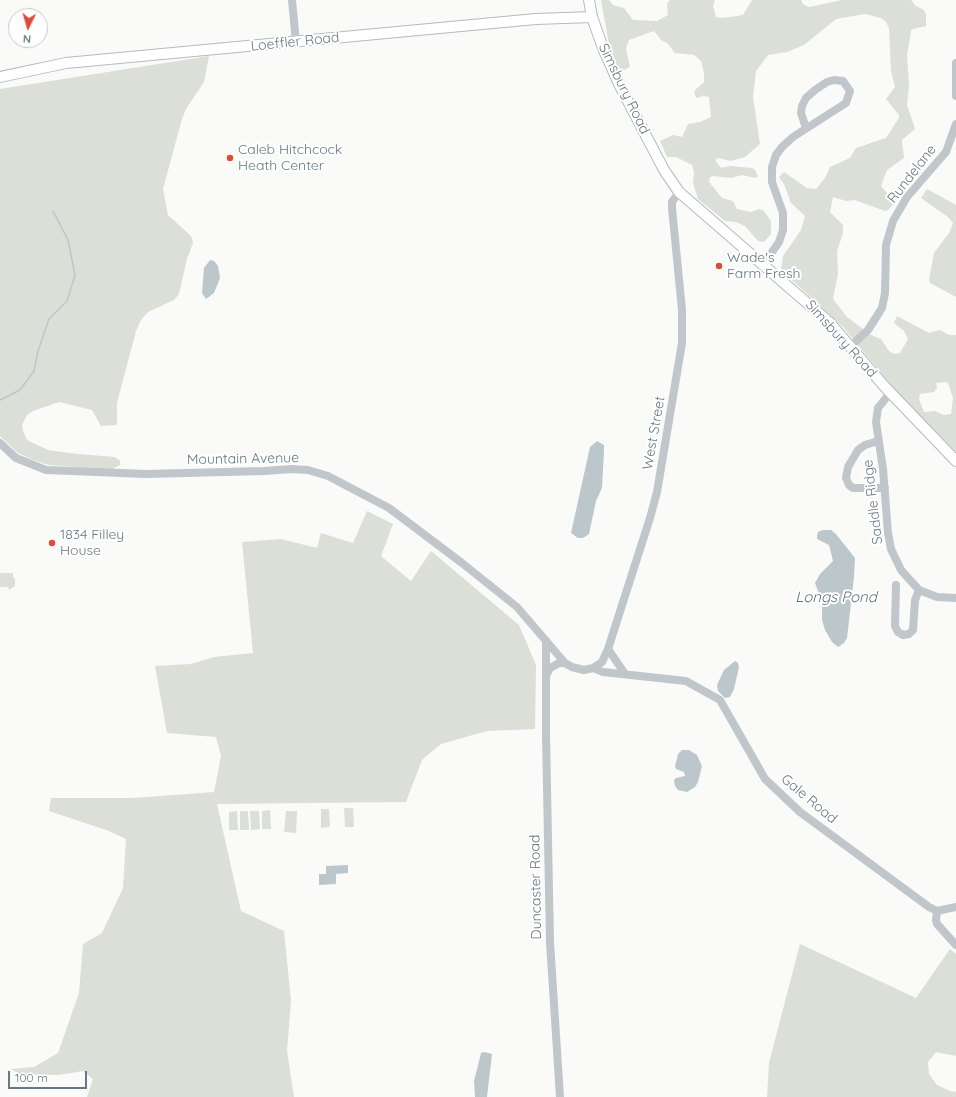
<!DOCTYPE html>
<style>
body{margin:0}
#map{position:relative;width:956px;height:1097px;overflow:hidden;background:#fafaf8;font-family:Quicksand,sans-serif}
canvas{display:block}
.north{position:absolute;left:8px;top:8px;width:40px;height:40px;box-sizing:border-box;background:#fff;border:1px solid #c2c9cd;border-radius:50%;rotate:185deg;font-size:11px;font-weight:700;line-height:16px;text-align:center;color:#667882}
.north::after{content:'';display:block;margin:auto;width:14px;height:18px;background:#de4c34;clip-path:polygon(50% 0,100% 100%,50% 72%,0 100%)}
.scale{position:absolute;left:8px;top:1071px;width:79px;height:18px;box-sizing:border-box;border:2px solid #667882;border-top:0;padding-left:5px;font-size:12px;line-height:14px;white-space:nowrap;color:#667882;-webkit-text-stroke:3px #fff;paint-order:stroke}
</style>
<div id="map">
<canvas width="956" height="1097"></canvas>
<div class="north">N</div>
<div class="scale">100 m</div>
</div>
<script>
const context = document.querySelector('canvas').getContext('2d');
context.lineJoin = 'round';
function paint(path, color) { context.fillStyle = color; context.fill(path, 'evenodd'); }
const toPath = rows => new Path2D(rows.map(r => 'M' + r).join(''));
function stroke(path, color, width, dash) { context.strokeStyle = color; context.lineWidth = width; context.lineCap = dash ? 'butt' : 'round'; context.setLineDash(dash || []); context.stroke(path); }
function label(font, color, halo, rows, align = 'center') {
  context.font = font + ' Quicksand,sans-serif'; context.lineWidth = 4; context.setLineDash([]); context.textBaseline = 'middle'; context.strokeStyle = halo; context.fillStyle = color; for (const [text, x, y, turn = 0] of rows) {
    context.save(); context.translate(x, y); context.rotate((+turn || 0) * Math.PI / 180); context.textAlign = isNaN(turn) ? turn : align; if (halo) context.strokeText(text, 0, 0); context.fillText(text, 0, 0); context.restore();
  }
}
const green = toPath([
 [601,0,609,0,613,5,624,8,633,20,657,21,668,15,667,3,670,0,715,0,713,6,716,17,723,18,743,15,752,0,801,0,803,4,809,7,842,0,911,0,916,6,924,10,926,15,926,26,913,29,911,31,907,55,909,85,907,105,915,129,902,140,904,158,887,170,881,186,895,202,888,210,885,211,855,200,846,201,833,197,830,212,843,225,843,233,837,251,838,274,833,299,847,317,871,335,881,339,889,351,894,354,900,353,908,339,904,331,894,323,897,316,929,333,940,330,949,335,956,335,956,452,901,397,844,328,781,270,783,256,801,230,805,216,791,203,784,184,779,177,784,172,807,188,816,189,825,178,830,167,850,158,856,148,886,138,899,118,899,115,886,99,895,87,891,71,889,28,886,22,881,18,865,14,836,19,804,45,787,52,768,55,756,71,753,97,760,144,745,157,731,161,718,158,715,160,721,168,730,166,752,168,755,170,758,176,755,178,742,175,731,178,713,176,710,177,709,182,722,198,733,201,737,209,751,212,759,209,764,211,771,221,771,234,765,241,762,242,758,241,745,226,736,222,725,221,698,199,693,183,694,172,692,165,676,157,667,157,660,141,673,135,682,137,688,124,700,122,711,117,709,97,703,96,696,98,694,91,704,82,704,73,701,61,694,55,675,53,667,43,661,40,654,31,629,40,626,48,630,67,621,72,616,64,610,50],
 [945,382,948,383,953,398,951,414,944,415,935,411,924,412,919,399,920,394,934,392,937,388,936,383],
 [209,56,204,82,186,109,182,119,163,189,168,215,191,236,193,243,187,259,179,294,174,300,148,312,141,320,136,331,117,403,117,425,101,426,92,410,59,402,33,411,27,415,22,425,23,431,27,440,48,450,77,454,115,457,120,461,120,465,111,470,49,465,33,460,18,453,0,436,0,89],
 [927,189,956,205,956,297,930,283,929,280,934,253,949,233,953,223,948,217,921,198],
 [367,511,393,524,381,556,411,581,431,551,519,625,536,665,535,729,487,731,441,744,422,760,406,802,217,804,241,911,284,931,291,1001,287,1051,294,1097,87,1097,93,1079,83,1071,59,1075,19,1074,11,1069,34,1067,58,1053,79,993,83,944,102,933,123,888,126,839,109,831,49,811,51,798,133,798,214,792,221,756,216,737,167,733,155,666,191,664,214,657,253,653,242,542,281,539,317,548,321,533,353,543],
 [0,573,13,573,13,577,15,578,15,586,9,590,8,587,0,587],
 [344,808,353,808,354,827,345,827],
 [321,809,329,809,330,827,321,828],
 [270,810,271,829,262,829,262,811],
 [237,811,238,830,229,830,229,812],
 [240,811,248,811,249,830,240,830],
 [250,811,259,811,260,829,251,830],
 [286,811,297,811,296,833,284,832],
 [800,944,916,998,950,949,956,954,956,1056,936,1052,928,1062,929,1074,937,1085,950,1091,956,1092,956,1097,767,1097,769,1063]
]);
const water = toPath([
 [210,260,214,261,218,266,220,278,214,293,206,299,202,293,204,268],
 [597,441,604,445,604,451,602,488,596,501,589,534,583,538,578,538,571,533,590,447],
 [823,530,831,530,836,534,855,558,854,577,847,638,844,643,838,647,832,642,825,630,822,620,822,602,815,583,820,574,833,561,829,545,817,539,817,536,818,532],
 [735,661,738,663,739,667,734,689,730,697,725,698,718,691,717,685,724,670],
 [682,750,689,750,697,755,702,766,698,782,695,787,687,792,678,790,675,786,674,780,676,778,685,776,684,772,676,769,675,766,678,754],
 [348,865,348,873,336,874,336,884,319,885,319,874,326,874,326,866],
 [484,1052,492,1054,487,1097,475,1097,474,1081,481,1053]
]);
const stream = toPath([
 [0,400,20,390,34,371,38,351,49,319,67,301,75,275,68,240,53,211]
]);
const minor = toPath([
 [292,0,296,42],
 [956,63,956,96],
 [763,265,779,242,783,230,783,213,772,182,772,167,776,155,782,147,793,137,846,103,850,91,843,81,834,80,827,82,815,90,806,98,802,106,801,113,806,128],
 [851,346,868,330,882,308,885,293,886,245,893,221,907,197,946,152,956,124],
 [890,393,878,408,876,422,883,469,888,533,891,549,901,570,919,590,937,597,956,598],
 [878,441,865,445,858,450,848,467,846,478,849,485,853,488,885,488],
 [0,443,16,458,46,470,146,474,264,471,292,469,308,470,328,476,389,508,462,563,517,607,565,663,572,667,584,670,593,668,602,662,608,649,650,518,657,492,682,343,682,310,672,208,672,202,679,192],
 [896,585,895,626,898,632,903,635,909,634,913,630,915,600,919,590],
 [546,641,546,736,550,942,560,1097],
 [608,649,625,674],
 [593,668,603,672,686,681,720,700,765,779,800,812,929,907,937,911,956,907],
 [546,676,550,668,559,663,565,663],
 [937,911,936,920,937,924,956,945]
]);
const major = toPath([
 [589,0,592,17,603,48,619,84,664,170,679,192,829,322,885,387,956,461],
 [0,77,66,63,536,19,592,17]
]);
const markers = [
 [230,158,4,"#de4c34"],
 [719,266,4,"#de4c34"],
 [52,543,4,"#de4c34"]
];
const streetNames = [
 ["Loeffler Road",295,42,-6],
 ["Simsbury Road",624,89,64],
 ["Rundelane",912,174,-52],
 ["Simsbury Road",841,339,48],
 ["West Street",654,433,-80],
 ["Mountain Avenue",243,459,-1],
 ["Saddle Ridge",873,502,-97],
 ["Gale Road",809,799,40],
 ["Duncaster Road",536,887,-91]
];
const poiNames = [
 ["Caleb Hitchcock",238,150],
 ["Heath Center",238,166],
 ["Wade's",727,258],
 ["Farm Fresh",727,274],
 ["1834 Filley",60,535],
 ["House",60,551]
];
const waterNames = [
 ["Longs Pond",836,597]
];
paint(green, '#dbdfd7');
paint(water, '#bbc7cb');
stroke(stream, '#bbc7cb', 1.5);
stroke(major, '#b5bbbe', 12);
stroke(minor, '#c1c6ca', 8);
stroke(major, '#fff', 10);
for (const [x, y, r, color] of markers) { const dot = new Path2D(); dot.arc(x, y, r, 0, 2 * Math.PI); context.fillStyle = color; context.fill(dot); stroke(dot, '#fff', 1.5); }
label('14px', '#667882', '#fff', streetNames);
label('14px', '#667882', '#fff', poiNames, 'left');
label('italic 15px', '#60767c', '#fff', waterNames);
</script>
